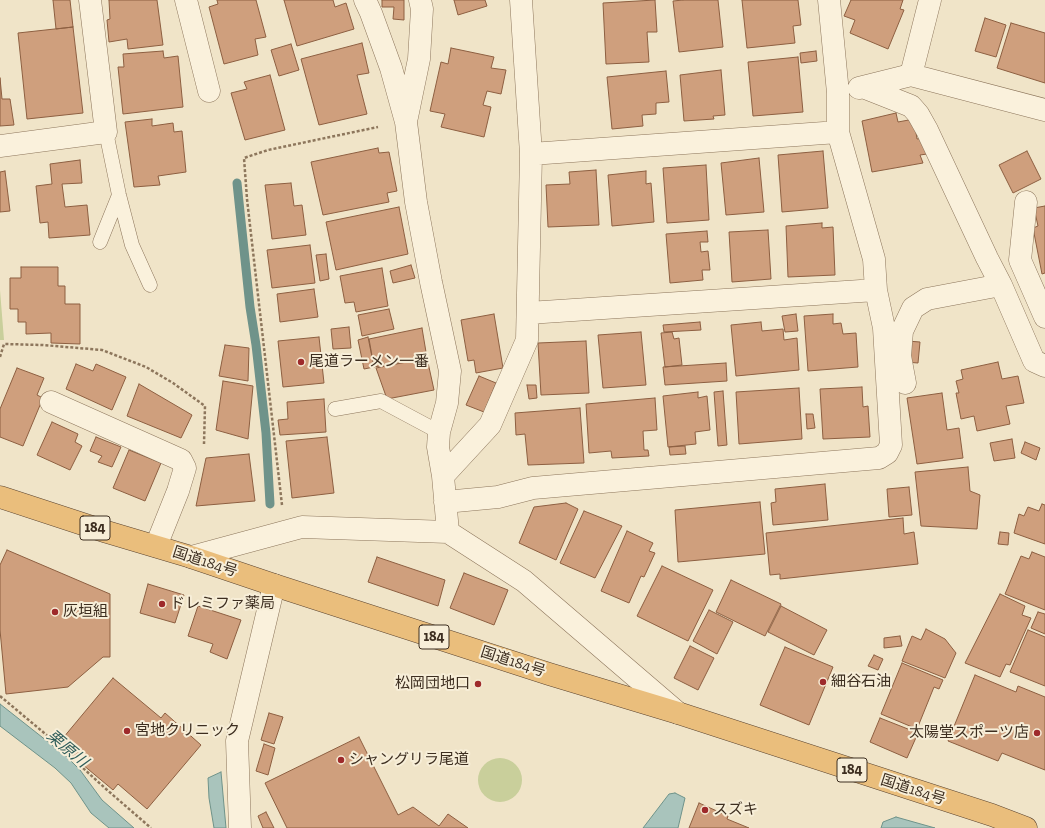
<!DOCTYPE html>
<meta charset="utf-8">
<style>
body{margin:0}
canvas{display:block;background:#f0e4c8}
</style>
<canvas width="1045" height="828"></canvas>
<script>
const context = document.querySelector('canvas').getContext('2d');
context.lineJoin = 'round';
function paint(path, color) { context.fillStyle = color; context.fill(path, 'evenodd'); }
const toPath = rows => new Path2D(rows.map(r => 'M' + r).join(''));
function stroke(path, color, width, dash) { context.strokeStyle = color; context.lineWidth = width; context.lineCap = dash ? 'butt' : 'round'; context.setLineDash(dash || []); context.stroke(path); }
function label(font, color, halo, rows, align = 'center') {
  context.font = font + ' "Zilla Slab","Noto Sans JP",serif'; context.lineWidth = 4; context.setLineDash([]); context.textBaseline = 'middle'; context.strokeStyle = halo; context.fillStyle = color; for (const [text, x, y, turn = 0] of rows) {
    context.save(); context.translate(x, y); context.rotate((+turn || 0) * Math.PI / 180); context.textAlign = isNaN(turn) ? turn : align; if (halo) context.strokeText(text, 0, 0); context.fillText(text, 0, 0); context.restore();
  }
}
const green = toPath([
 [0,290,4,340,0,340],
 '478 780a22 22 0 1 1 44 0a22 22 0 1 1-44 0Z'
]);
const water = toPath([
 [0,704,66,756,80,770,102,800,134,828,109,828,91,813,71,783,55,768,0,726,0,704],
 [221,772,226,828,214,828,209,798,208,778,221,772],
 [675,793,685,798,678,828,643,828,669,794,675,793],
 [896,817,935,828,881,828,883,822,896,817]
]);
const stream = toPath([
 [237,183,250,307,256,345,266,433,270,504]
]);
const building = toPath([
 [53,0,70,0,73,27,56,29,53,0],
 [109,0,157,0,163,45,128,49,127,39,109,42,107,20,110,19,109,0],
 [217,0,256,0,266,37,255,39,258,55,224,64,209,7,218,4,217,0],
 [284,0,333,0,335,7,346,3,354,29,297,46,284,0],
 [382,0,404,0,404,20,393,19,394,7,382,7,382,0],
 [454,0,485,0,487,6,458,15,454,0],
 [655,0,657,32,647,32,649,62,606,64,603,3,655,0],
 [683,0,718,0,723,47,679,52,673,1,683,0],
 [742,0,798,0,801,25,793,26,795,43,747,48,742,0],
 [851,0,903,0,900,9,904,10,888,49,850,33,855,20,844,16,851,0],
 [985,18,1006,25,996,57,975,51,985,18],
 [1011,23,1045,33,1045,83,997,68,1011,23],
 [73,27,83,113,27,119,18,33,73,27],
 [362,43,369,73,357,75,367,114,319,125,301,59,362,43],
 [291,44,299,70,279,76,271,50,291,44],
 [451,48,494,57,491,68,506,70,501,94,487,91,483,105,491,107,484,137,441,127,445,114,430,111,441,62,448,64,451,48],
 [163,51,164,58,178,56,183,107,123,114,118,67,124,67,123,54,163,51],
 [816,51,817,61,801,63,800,53,816,51],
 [798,57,803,112,753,116,748,62,798,57],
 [721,70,725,115,713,116,714,119,684,121,680,75,721,70],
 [666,71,669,102,656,103,656,114,642,115,643,126,612,129,607,77,666,71],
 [270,75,285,130,245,140,231,93,247,89,244,82,270,75],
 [0,78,2,99,10,99,14,125,0,126,0,78],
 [896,113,898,122,914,119,917,139,923,138,927,154,920,155,923,163,872,172,862,121,896,113],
 [152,119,152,126,173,123,174,132,182,131,186,172,158,176,160,185,134,187,125,122,152,119],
 [378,148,379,153,389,152,397,191,387,193,389,202,323,215,311,162,378,148],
 [823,151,828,208,782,212,778,155,823,151],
 [1027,151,1041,179,1013,193,999,165,1027,151],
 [759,158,764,212,726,215,721,163,759,158],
 [80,160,82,183,62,184,65,207,87,205,90,235,49,238,48,222,40,223,36,186,52,184,50,164,80,160],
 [706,165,709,220,667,223,663,168,706,165],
 [596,170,599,225,548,227,546,185,570,184,569,172,596,170],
 [5,171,10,211,0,212,0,172,5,171],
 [646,171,646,184,651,183,654,222,612,226,608,175,646,171],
 [291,183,294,206,302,205,306,235,272,239,265,185,291,183],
 [1045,206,1045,273,1042,274,1033,228,1038,226,1034,208,1045,206],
 [399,207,408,254,336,270,326,222,399,207],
 [822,223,822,228,833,227,835,275,788,277,786,226,822,223],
 [768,230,771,279,732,282,729,232,768,230],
 [707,231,708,242,700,242,701,252,708,251,710,270,702,270,703,280,670,283,666,234,707,231],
 [310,245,315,283,272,288,267,250,310,245],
 [326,254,329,279,320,281,316,255,326,254],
 [411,265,415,278,393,283,390,271,411,265],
 [21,267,58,267,58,286,65,286,65,304,80,304,80,344,51,343,51,333,26,334,26,322,18,322,18,309,10,309,10,278,21,278,21,267],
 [382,268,388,306,356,312,354,302,345,303,340,276,382,268],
 [314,289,318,317,280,322,277,294,314,289],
 [389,309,394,329,362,336,358,315,389,309],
 [494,314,503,368,476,373,474,360,468,361,461,320,494,314],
 [796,314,798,331,785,332,782,316,796,314],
 [833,314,833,324,841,323,843,334,856,333,858,367,808,371,804,316,833,314],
 [700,322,701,330,664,332,663,325,700,322],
 [761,322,762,331,783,329,784,340,797,338,799,370,736,376,731,325,761,322],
 [349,327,351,348,333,349,331,329,349,327],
 [422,328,427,358,374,367,369,339,422,328],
 [641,332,646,385,603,388,598,335,641,332],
 [672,332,674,339,679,338,682,365,665,367,661,333,672,332],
 [319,337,324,383,283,387,278,341,319,337],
 [368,337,374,367,364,369,358,340,368,337],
 [586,341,589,393,541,395,538,343,586,341],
 [907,341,920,342,918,363,905,362,907,341],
 [225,345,249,348,248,381,219,376,225,345],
 [427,358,434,390,387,399,376,368,427,358],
 [998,362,1002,379,1018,376,1024,403,1006,406,1010,424,977,431,974,416,961,419,956,393,959,393,956,381,963,379,961,370,998,362],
 [726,363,727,381,665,385,663,367,726,363],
 [76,364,93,371,96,364,126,377,112,410,66,389,76,364],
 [17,368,44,378,37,395,43,398,23,446,0,437,0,409,17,368],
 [479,376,496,383,484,412,466,405,479,376],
 [223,381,253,386,248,439,216,430,223,381],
 [139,384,192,415,181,438,127,416,139,384],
 [527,385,536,385,537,398,529,399,527,385],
 [862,387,863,407,868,406,870,437,823,439,820,389,862,387],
 [799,388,802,439,739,444,736,392,799,388],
 [723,391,727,445,718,446,714,392,723,391],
 [698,392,698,398,707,396,710,430,695,432,696,444,668,447,663,396,698,392],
 [942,393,947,430,959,428,963,458,917,464,907,398,942,393],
 [655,398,657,430,643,431,644,450,648,450,649,456,612,458,611,451,589,453,586,404,655,398],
 [324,399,326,432,280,435,278,420,288,419,287,402,324,399],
 [580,408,584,463,528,465,525,434,516,435,515,413,580,408],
 [806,414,813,414,815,428,807,429,806,414],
 [52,422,78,434,75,442,82,446,70,470,37,455,52,422],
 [96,437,121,447,112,467,98,462,102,456,90,451,96,437],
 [327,437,334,493,292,498,286,441,327,437],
 [1012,439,1015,458,994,461,990,443,1012,439],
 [1025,442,1040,448,1036,460,1021,453,1025,442],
 [685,446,686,454,670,455,669,447,685,446],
 [129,450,161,463,145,501,113,488,129,450],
 [249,454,255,501,196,506,206,458,249,454],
 [968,467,970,491,980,495,977,529,921,526,915,472,968,467],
 [825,484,828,520,773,525,771,503,776,502,775,489,825,484],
 [909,487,912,515,889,517,887,489,909,487],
 [760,502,765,554,678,562,675,510,760,502],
 [566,503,578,509,556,560,519,543,534,507,566,503],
 [1042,504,1045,505,1045,544,1014,533,1019,514,1024,516,1028,507,1039,511,1042,504],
 [584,511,622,526,595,578,560,563,584,511],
 [903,518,904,534,914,532,918,564,780,579,780,574,770,575,766,533,903,518],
 [627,531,653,543,649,551,655,553,644,577,641,576,629,603,601,591,627,531],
 [1000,532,1009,533,1008,545,998,544,1000,532],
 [7,550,110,594,110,657,103,657,68,687,6,694,0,630,0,565,7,550],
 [1032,552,1045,557,1045,610,1005,594,1021,556,1029,559,1032,552],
 [377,557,445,580,438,606,368,582,377,557],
 [662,566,713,590,688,641,637,616,662,566],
 [464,573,508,590,494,625,450,608,464,573],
 [731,580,781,604,765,636,716,612,731,580],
 [148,584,184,595,175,623,140,613,148,584],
 [1000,594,1025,606,1022,615,1031,618,1010,665,1006,664,1000,677,965,663,1000,594],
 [198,606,241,620,227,659,210,652,213,644,188,636,198,606],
 [781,606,827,630,814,655,768,632,781,606],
 [709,610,733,622,717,654,693,641,709,610],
 [1038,612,1045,614,1045,634,1031,628,1038,612],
 [926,629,945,639,956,653,945,678,902,661,912,636,921,640,926,629],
 [1028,630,1045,637,1045,686,1010,672,1028,630],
 [900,636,902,646,884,648,884,638,900,636],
 [690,646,714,658,698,690,674,678,690,646],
 [785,647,833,667,809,725,760,705,785,647],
 [874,655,883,659,878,670,868,666,874,655],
 [902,663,943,680,939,689,934,687,917,729,881,714,902,663],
 [975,675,1016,692,1018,686,1045,697,1045,770,1002,753,998,761,948,741,975,675],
 [113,678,161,718,165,713,201,745,147,809,118,784,113,790,58,744,113,678],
 [269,713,283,717,274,744,261,740,269,713],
 [880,718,918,733,907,758,870,742,880,718],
 [359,737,398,815,413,807,439,826,448,814,468,828,287,828,265,783,359,737],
 [264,744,275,748,268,775,256,771,264,744],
 [699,803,728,816,727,819,749,828,689,828,699,803],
 [266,812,274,828,263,828,258,816,266,812]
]);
const path = toPath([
 [0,357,4,344,43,345,102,350,146,367,173,383,205,406,204,444],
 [282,505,247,199,244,158,268,150,378,127],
 [0,696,49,737,106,789,151,828]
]);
const service = toPath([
 [106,132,119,195,132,245,150,285],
 [100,242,119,195],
 [335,409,381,401,439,432]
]);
const minor = toPath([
 [186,0,209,91],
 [365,0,371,13,391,68,406,122,416,202,431,282,450,371,447,403,439,432,438,447,443,476],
 [911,75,930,0],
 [863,87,911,106,918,114,927,130,987,258,1001,285,1034,361,1045,366],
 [859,88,911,75,1045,110],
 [407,117,419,59,422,9,420,0],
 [0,146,106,132,90,0],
 [531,154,838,132],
 [1026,202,1020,260,1045,317],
 [528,313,876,290],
 [905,383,900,356,902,331,913,308,927,299,1001,285],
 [51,402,181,460,185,468,178,491,156,546],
 [445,502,498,497,533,488,879,458,887,453,891,445,884,328,876,290,874,259,838,132,838,93,829,0],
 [448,532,443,476,490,425,527,340,531,154,521,0],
 [191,557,302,527,448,532,524,581,678,713],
 [240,828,237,741,274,585]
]);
const trunk = toPath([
 [0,497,107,532,191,557,274,585,549,674,678,713,992,815,1026,828]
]);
const markers = [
 [301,362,4,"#9e2a2b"],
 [162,604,4,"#9e2a2b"],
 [55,612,4,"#9e2a2b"],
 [823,682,4,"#9e2a2b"],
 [478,684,4,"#9e2a2b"],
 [127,731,4,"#9e2a2b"],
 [1037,733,4,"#9e2a2b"],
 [341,760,4,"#9e2a2b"],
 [705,810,4,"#9e2a2b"]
];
const shields = [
 [95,528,30],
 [434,637,30],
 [852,770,30]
];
const shieldNames = [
 ["184",95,528],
 ["184",434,637],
 ["184",852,770]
];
const poiNames = [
 ["尾道ラーメン一番",309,362],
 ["ドレミファ薬局",170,604],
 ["灰垣組",63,612],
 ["細谷石油",831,682],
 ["松岡団地口",470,684,"right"],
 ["宮地クリニック",135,731],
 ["太陽堂スポーツ店",1029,733,"right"],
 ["シャングリラ尾道",349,760],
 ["スズキ",713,810]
];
const streetNames = [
 ["国道184号",205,562,18],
 ["国道184号",513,662,18],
 ["国道184号",913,790,18]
];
const waterNames = [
 ["栗原川",67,749,40]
];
paint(green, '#c9cf9b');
paint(water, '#a9c4bc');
stroke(water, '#6f938a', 1);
stroke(stream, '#6f938a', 9);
paint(building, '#cf9f7d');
stroke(building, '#8d5f41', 1);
stroke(service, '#8d765c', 15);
stroke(minor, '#8d765c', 23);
stroke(trunk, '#5b4430', 23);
stroke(path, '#8d765c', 2.5, [3, 2]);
stroke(service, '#faf1dc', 14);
stroke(minor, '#faf1dc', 22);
stroke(trunk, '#eabe7c', 22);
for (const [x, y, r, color] of markers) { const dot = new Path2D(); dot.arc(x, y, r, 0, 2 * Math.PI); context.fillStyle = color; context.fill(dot); stroke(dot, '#f7eed8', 1.5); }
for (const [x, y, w] of shields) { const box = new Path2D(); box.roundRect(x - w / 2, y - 12, w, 24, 3); context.fillStyle = '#f7eed8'; context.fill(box); stroke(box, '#3d2e20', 1); }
label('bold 14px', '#3d2e20', null, shieldNames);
label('15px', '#3d2e20', '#f7eed8', poiNames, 'left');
label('15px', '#3d2e20', '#f7eed8', streetNames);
label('italic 16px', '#2f5d5a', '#f7eed8', waterNames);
</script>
